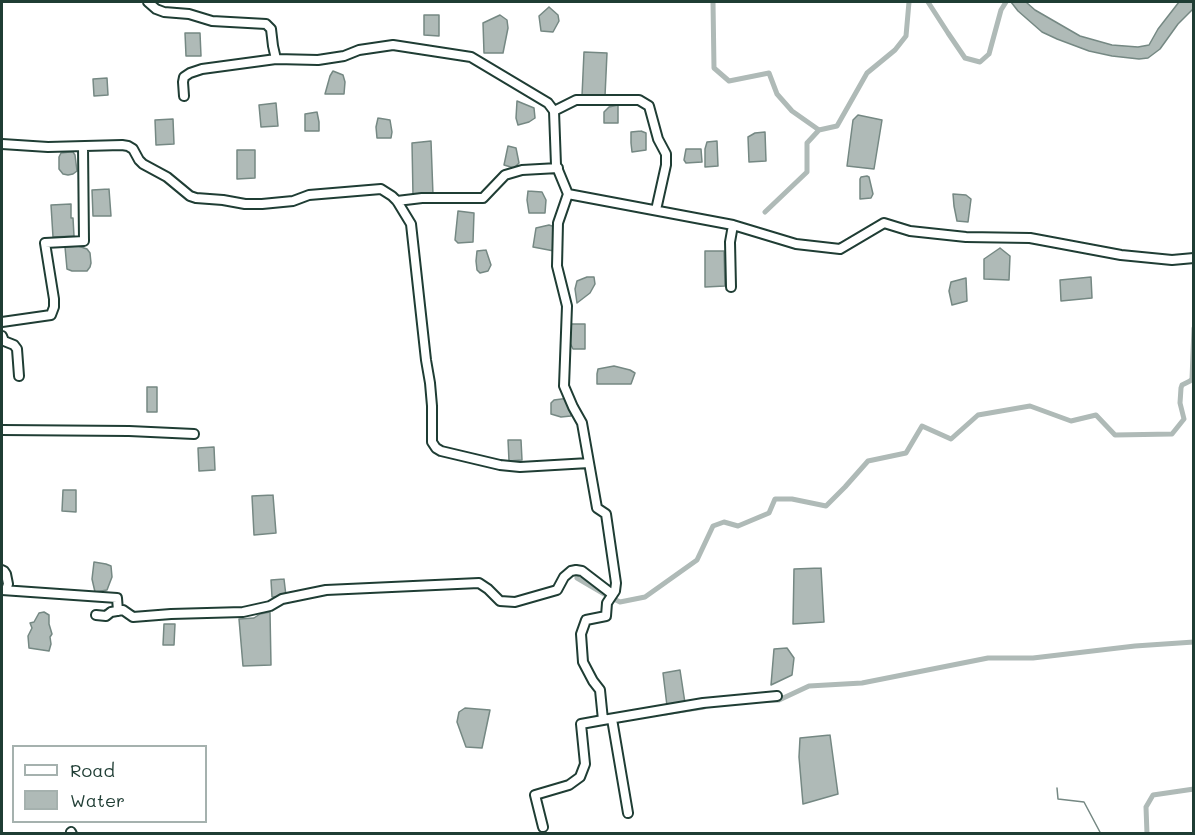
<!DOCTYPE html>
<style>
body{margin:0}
#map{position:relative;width:1195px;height:835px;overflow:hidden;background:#fff;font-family:Mali,sans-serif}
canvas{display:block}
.frame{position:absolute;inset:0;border:3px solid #1f3d34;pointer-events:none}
.legend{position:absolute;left:12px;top:745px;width:195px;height:78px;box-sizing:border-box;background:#fff;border:2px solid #a5b1ae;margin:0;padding:8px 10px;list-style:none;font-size:18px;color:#1f3d34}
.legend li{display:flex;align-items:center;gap:12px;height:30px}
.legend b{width:30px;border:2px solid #a5b1ae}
</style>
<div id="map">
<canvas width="1195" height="835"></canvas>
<div class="frame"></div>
<ul class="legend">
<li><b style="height:8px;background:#fff"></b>Road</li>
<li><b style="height:16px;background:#afbab7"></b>Water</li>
</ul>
</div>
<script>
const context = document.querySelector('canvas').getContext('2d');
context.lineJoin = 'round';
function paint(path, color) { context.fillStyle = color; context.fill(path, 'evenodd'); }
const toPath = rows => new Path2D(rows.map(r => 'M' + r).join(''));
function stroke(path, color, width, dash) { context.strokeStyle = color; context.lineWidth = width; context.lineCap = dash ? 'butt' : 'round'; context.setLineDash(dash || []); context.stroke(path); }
const water = toPath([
 [1011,2,1026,2,1035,10,1080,36,1112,45,1138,47,1149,45,1158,29,1179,2,1193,2,1194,8,1178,24,1160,49,1148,58,1139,59,1112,56,1089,51,1057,39,1042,32,1018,11,1011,2],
 [549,7,558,15,559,21,553,32,541,31,539,16,549,7],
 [424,15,439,15,439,36,424,35,424,15],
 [500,15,507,20,508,28,503,53,484,53,483,23,500,15],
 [185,33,200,33,201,56,186,56,185,33],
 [584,52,607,53,605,96,582,96,584,52],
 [333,71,343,75,345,82,344,94,325,94,330,76,333,71],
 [107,78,108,95,94,96,93,79,107,78],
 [517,101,534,108,535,118,529,122,518,125,516,118,517,101],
 [276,103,278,126,261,127,259,105,276,103],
 [618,105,618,123,604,123,604,112,609,107,618,105],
 [317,112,319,122,319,131,305,131,305,114,317,112],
 [858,115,882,120,874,169,847,166,853,120,858,115],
 [378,118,390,120,392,132,391,138,377,138,376,127,378,118],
 [173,119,174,144,156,145,155,120,173,119],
 [641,131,646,133,646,150,632,152,631,143,631,132,641,131],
 [765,132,766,161,749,162,748,137,755,133,765,132],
 [431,141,433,195,413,196,412,143,431,141],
 [717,141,718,166,705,167,705,149,707,142,717,141],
 [508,146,516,148,519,163,514,168,504,165,508,146],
 [686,149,701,149,702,162,686,163,684,160,686,149],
 [237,150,255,150,255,178,237,179,237,150],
 [70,152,73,152,75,155,77,171,73,174,68,175,63,174,59,169,59,157,61,153,70,152],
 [867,176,869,177,873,194,871,198,860,199,860,179,861,177,867,176],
 [109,189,111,216,93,216,92,190,109,189],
 [528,191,542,192,546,200,545,213,529,213,527,200,528,191],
 [953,194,966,195,971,199,968,222,957,221,954,206,953,194],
 [71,204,71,218,73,218,74,236,53,237,51,205,71,204],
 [458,211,474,213,473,242,458,243,455,240,458,211],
 [549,225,555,227,554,251,533,247,536,228,549,225],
 [78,246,87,249,90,253,91,263,90,267,87,271,72,271,67,269,65,247,78,246],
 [1000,248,1010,256,1009,280,984,279,984,259,1000,248],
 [486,250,491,265,488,271,480,273,477,270,476,261,477,251,486,250],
 [705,251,724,251,725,286,705,287,705,251],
 [587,277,594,277,595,284,590,293,577,303,575,289,577,281,587,277],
 [1091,277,1092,298,1061,301,1060,280,1091,277],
 [966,278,967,301,952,305,949,291,951,282,966,278],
 [571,324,585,324,585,349,573,349,570,343,571,324],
 [614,366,630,370,635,373,631,384,597,384,597,374,598,369,614,366],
 [147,387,157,387,157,412,147,412,147,387],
 [569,398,571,416,561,417,551,414,551,403,554,400,569,398],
 [508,440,521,440,522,460,509,461,508,440],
 [214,447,215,470,199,471,198,448,214,447],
 [63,490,76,490,76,512,62,511,63,490],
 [273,495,276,533,254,535,252,496,273,495],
 [94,562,106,564,111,566,112,577,107,590,95,592,92,579,94,562],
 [821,568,824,622,793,624,794,569,821,568],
 [284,579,286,596,272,597,271,580,284,579],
 [44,612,49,615,49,624,52,634,50,637,51,644,49,651,29,648,28,636,32,628,30,623,34,622,39,613,44,612],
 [270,612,271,665,243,666,239,619,254,618,260,614,270,612],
 [164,624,175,624,174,645,163,645,164,624],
 [787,648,794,658,792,675,771,685,774,649,787,648],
 [680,670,685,703,667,706,663,673,680,670],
 [465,708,490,710,482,748,466,747,457,722,459,712,465,708],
 [830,735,838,794,803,804,799,757,800,738,830,735]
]);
const stream = toPath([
 [1057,788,1058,799,1084,802,1101,834]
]);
const canal = toPath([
 [713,2,714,68,729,81,769,73,777,94,792,111,819,130],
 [928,2,948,33,965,58,980,62,989,54,1001,10,1006,2],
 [765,212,807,172,807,143,819,130,837,126,867,73,895,50,906,36,909,2],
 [577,578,606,595,620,602,645,597,697,560,713,526,724,522,738,526,769,513,775,499,792,499,826,506,845,487,868,461,906,453,922,426,951,439,978,415,1030,406,1071,421,1096,415,1115,435,1172,434,1184,419,1180,403,1181,388,1182,385,1190,381,1192,379,1194,328],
 [769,700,779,700,809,686,862,683,988,658,1033,658,1135,646,1194,642],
 [665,713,704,707],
 [1147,834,1146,807,1153,795,1194,789]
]);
const minor = toPath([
 [148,2,156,9,164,12,189,14,212,21,266,24,271,29,273,46,276,59,318,60,344,56,359,50,393,45,471,57,548,103,554,111,556,165,568,194,733,225,796,244,840,249,884,223,910,231,966,237,1030,238,1121,255,1172,260,1194,258],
 [184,96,183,82,184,77,190,73,202,69,276,59],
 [554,111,576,100,639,100,649,106,658,139,666,154,666,165,656,210],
 [2,144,48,147,122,145,128,146,133,149,139,160,143,164,167,177,190,196,196,198,223,200,245,204,262,204,293,201,309,195,381,189,392,196,397,201,411,224,426,360,430,383,432,406,432,442,436,448,441,451,500,465,520,467,589,463],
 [397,201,422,198,483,198,505,175,522,170,558,168],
 [731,287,730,242,733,225],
 [2,322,51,315,54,307,54,299,45,243,84,241,83,147],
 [2,336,4,341,14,345,17,349,19,376],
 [2,430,129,431,194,434],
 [2,570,4,571,6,574,8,584,6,590],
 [2,590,117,598,118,611],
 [96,615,106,616,111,612,123,610,133,617,171,614,243,612,270,606,282,599,326,590,479,583,488,589,500,601,515,602,557,590,564,577,571,571,576,570,582,571,612,594],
 [612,719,628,813],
 [603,720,703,703,777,696],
 [543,827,535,795,569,785,580,777,585,764,581,724,603,720,600,690,593,681,583,662,581,634,586,620,606,616,607,603,615,591,616,583,606,514,597,508,582,423,573,407,564,386,567,306,557,266,558,223,568,194],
 [71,832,72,834]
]);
paint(water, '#afbab7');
stroke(water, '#758883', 1.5);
stroke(stream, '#758883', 1.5);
stroke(canal, '#afbab7', 5);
stroke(minor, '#1f3d34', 12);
stroke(minor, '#fff', 8);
</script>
